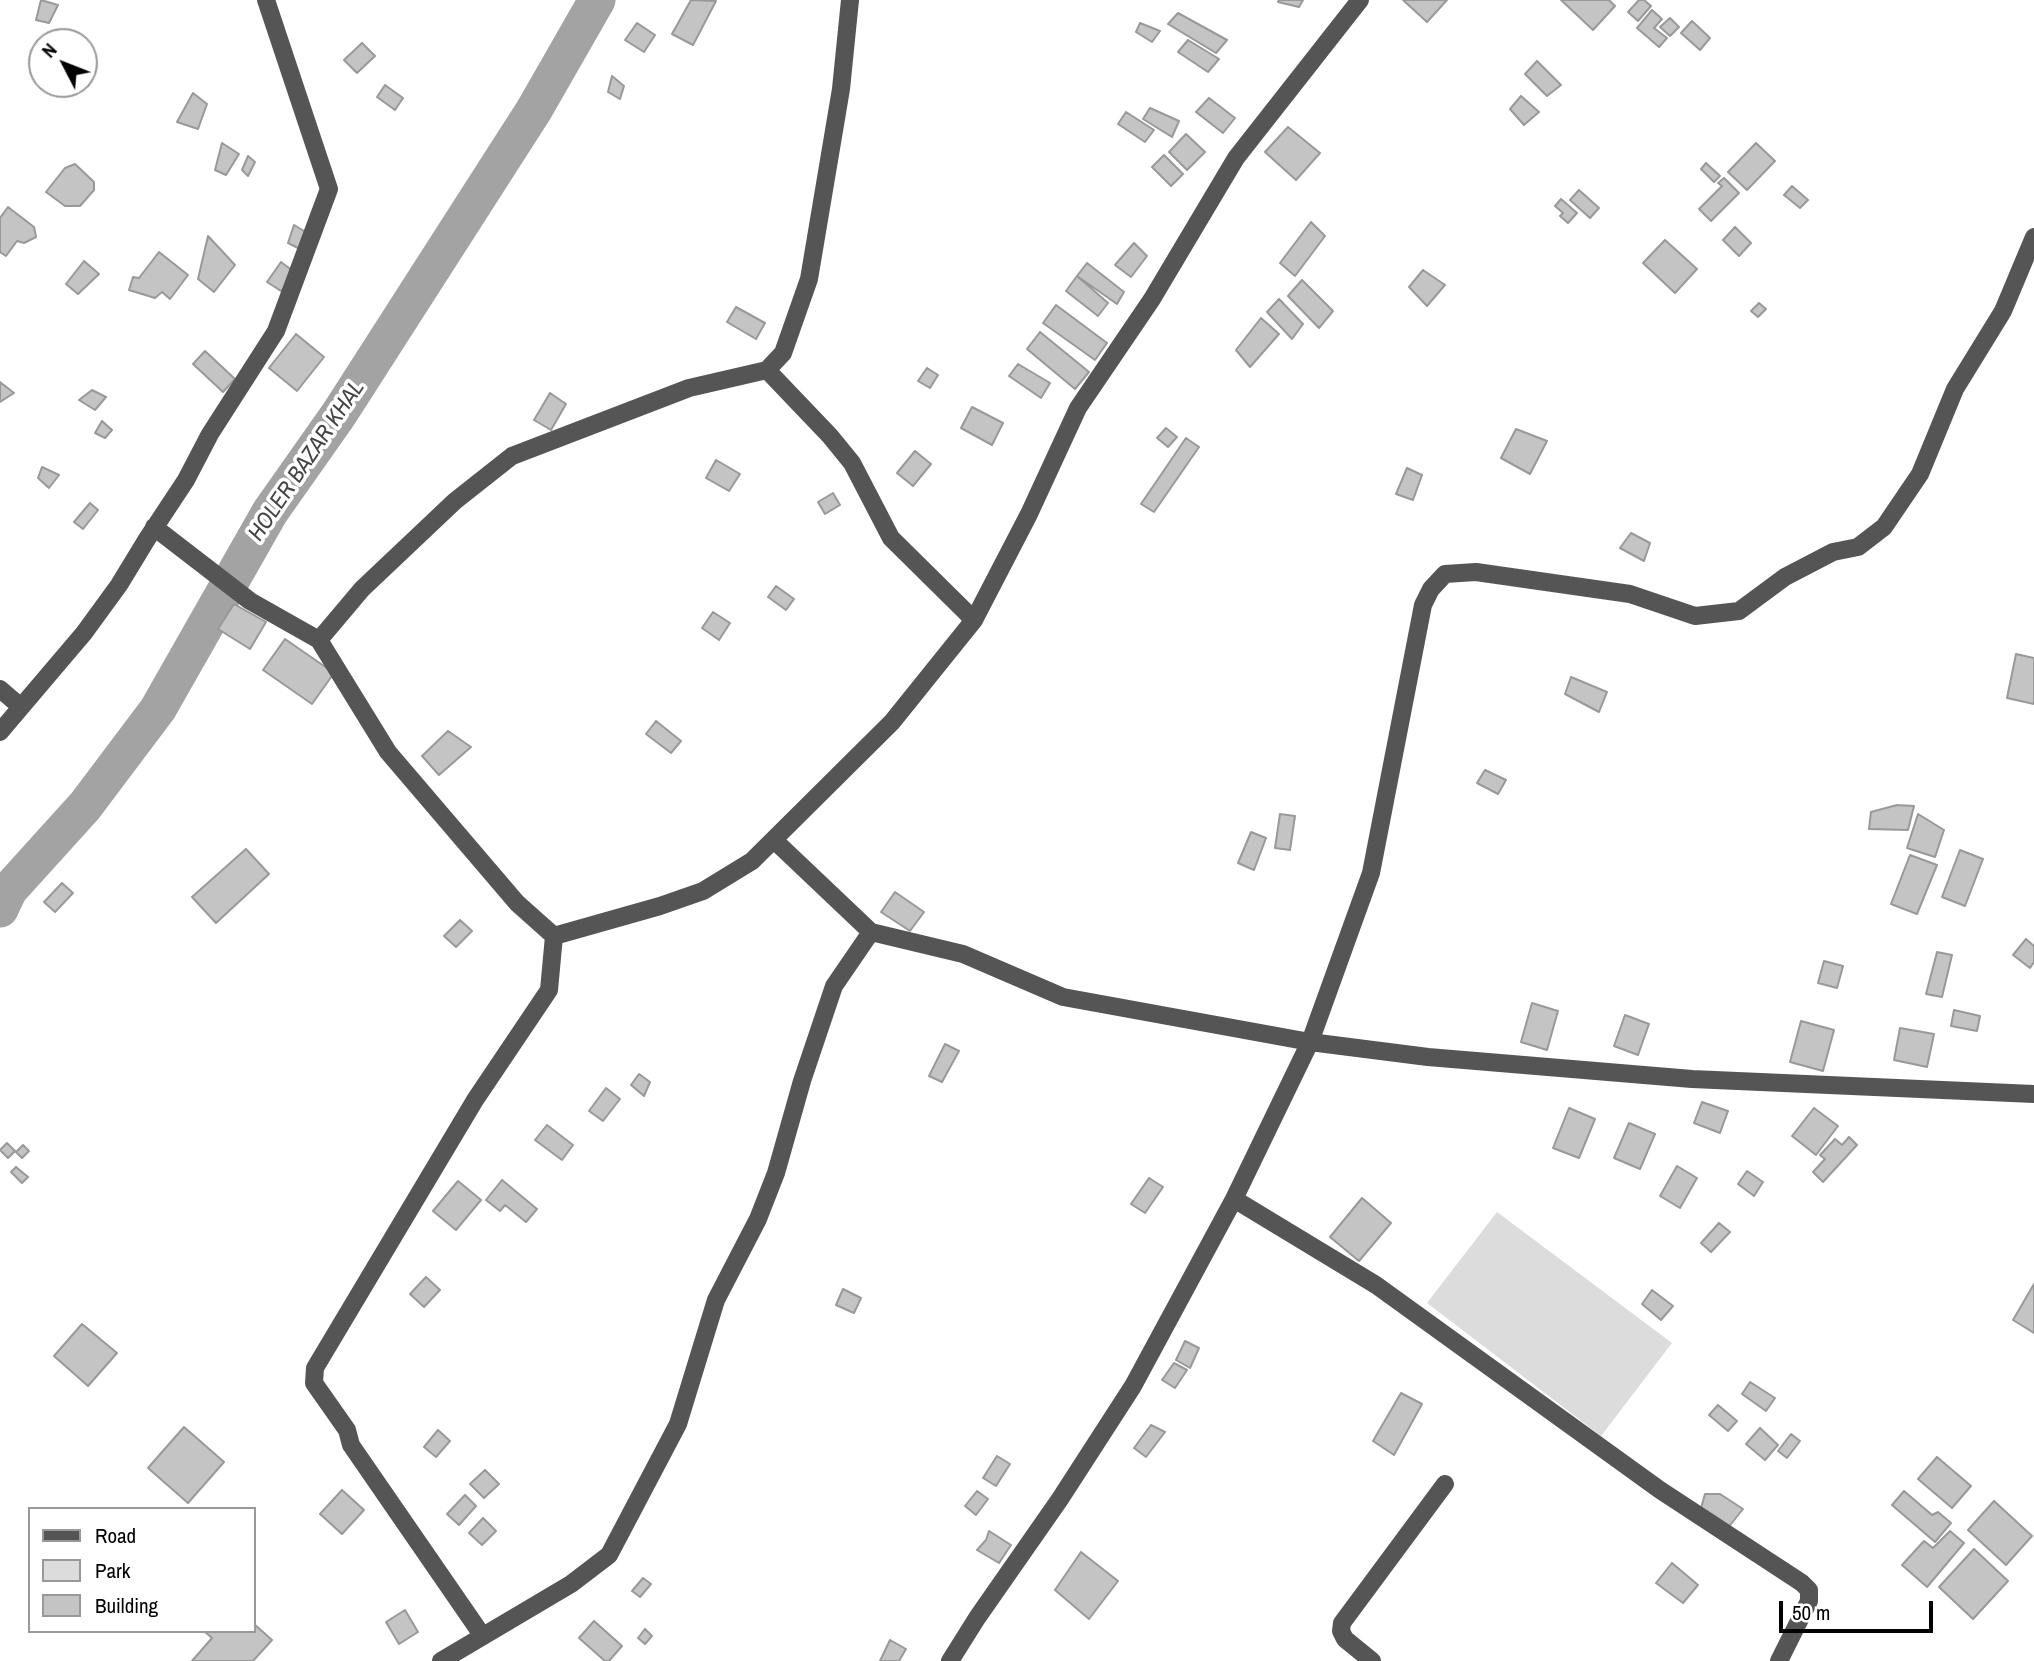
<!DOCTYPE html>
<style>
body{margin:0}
#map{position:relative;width:2034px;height:1661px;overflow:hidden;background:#fff;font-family:"Archivo Narrow",sans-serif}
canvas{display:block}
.legend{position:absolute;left:28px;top:1507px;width:228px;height:126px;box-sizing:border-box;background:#fff;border:2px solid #999;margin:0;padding:9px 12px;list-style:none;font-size:21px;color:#000}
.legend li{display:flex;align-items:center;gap:14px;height:35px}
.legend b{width:35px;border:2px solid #999}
.north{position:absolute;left:28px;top:28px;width:70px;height:70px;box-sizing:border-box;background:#fff;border:2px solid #999;border-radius:50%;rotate:312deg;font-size:19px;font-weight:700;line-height:28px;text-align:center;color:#000}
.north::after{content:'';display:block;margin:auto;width:24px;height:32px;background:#000;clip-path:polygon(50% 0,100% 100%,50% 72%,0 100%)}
.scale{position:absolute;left:1779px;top:1601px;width:154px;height:32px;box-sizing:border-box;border:4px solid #000;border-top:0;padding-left:9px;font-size:21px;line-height:24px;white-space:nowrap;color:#000;-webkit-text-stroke:5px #fff;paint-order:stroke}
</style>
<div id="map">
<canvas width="2034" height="1661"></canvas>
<ul class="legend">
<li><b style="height:9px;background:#555"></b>Road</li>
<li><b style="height:19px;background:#dcdcdc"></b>Park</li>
<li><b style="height:19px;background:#c4c4c4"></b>Building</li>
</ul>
<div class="north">N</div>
<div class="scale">50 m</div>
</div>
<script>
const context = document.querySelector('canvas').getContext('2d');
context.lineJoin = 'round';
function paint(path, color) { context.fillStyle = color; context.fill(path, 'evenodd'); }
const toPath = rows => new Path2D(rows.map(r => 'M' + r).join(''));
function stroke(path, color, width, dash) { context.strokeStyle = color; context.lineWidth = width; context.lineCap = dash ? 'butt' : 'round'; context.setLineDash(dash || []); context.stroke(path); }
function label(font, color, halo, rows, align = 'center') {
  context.font = font + ' "Archivo Narrow",sans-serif'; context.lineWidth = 7; context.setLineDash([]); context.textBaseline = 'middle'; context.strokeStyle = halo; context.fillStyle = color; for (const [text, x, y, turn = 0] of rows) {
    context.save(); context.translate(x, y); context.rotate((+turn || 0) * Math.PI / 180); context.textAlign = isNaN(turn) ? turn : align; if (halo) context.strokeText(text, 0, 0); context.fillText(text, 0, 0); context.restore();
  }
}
const green = toPath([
 [1497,1212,1672,1343,1601,1436,1427,1303]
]);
const river = toPath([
 [0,909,9,890,85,806,158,709,270,512,339,414,534,110,597,0]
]);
const building = toPath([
 [41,0,58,5,49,23,36,20,41,0],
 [691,0,716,1,693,45,672,34,691,0],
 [1279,0,1303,0,1299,7,1278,2,1279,0],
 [1403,0,1447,0,1427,22,1403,0],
 [1561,0,1609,0,1615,6,1593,30,1561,0],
 [1639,0,1644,0,1651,6,1638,21,1628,12,1639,0],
 [1652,10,1662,19,1654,28,1667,38,1659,47,1637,28,1652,10],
 [1178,13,1227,40,1216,53,1168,24,1178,13],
 [1670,18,1679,27,1670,36,1660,27,1670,18],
 [1692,21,1710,38,1700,50,1681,33,1692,21],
 [637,23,655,35,644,52,625,40,637,23],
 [1140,23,1160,31,1152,42,1136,32,1140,23],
 [1188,40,1219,59,1208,72,1178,52,1188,40],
 [362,43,375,56,357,73,344,60,362,43],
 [1537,61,1561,85,1547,96,1525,74,1537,61],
 [612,76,624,86,620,99,608,92,612,76],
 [385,85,403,98,395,110,377,97,385,85],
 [193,93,207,104,198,129,177,122,193,93],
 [1521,96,1539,112,1524,125,1510,109,1521,96],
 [1209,98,1235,118,1223,133,1196,112,1209,98],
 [1150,108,1179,121,1172,137,1143,119,1150,108],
 [1126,112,1154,130,1145,142,1118,124,1126,112],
 [1288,127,1320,153,1296,180,1265,152,1288,127],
 [1186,134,1205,152,1187,170,1169,152,1186,134],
 [222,143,239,154,226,175,215,170,222,143],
 [1756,143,1775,161,1747,190,1728,172,1756,143],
 [1164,155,1183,174,1171,186,1152,167,1164,155],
 [248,156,255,162,248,176,242,170,248,156],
 [1706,163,1720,176,1714,182,1701,169,1706,163],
 [75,164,94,182,94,190,80,206,65,206,46,192,65,168,75,164],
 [1724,178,1739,193,1711,221,1699,209,1722,186,1718,183,1724,178],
 [1792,186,1808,200,1800,208,1784,195,1792,186],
 [1579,190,1599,208,1590,218,1570,200,1579,190],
 [1561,199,1577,213,1568,223,1560,216,1563,213,1555,206,1561,199],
 [8,207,34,227,36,237,24,243,17,241,6,256,0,252,0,218,8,207],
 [1311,222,1325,236,1295,276,1280,263,1311,222],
 [294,225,309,234,302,250,288,243,294,225],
 [1735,227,1751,243,1739,256,1723,240,1735,227],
 [208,236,235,265,214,292,198,279,208,236],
 [1665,240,1697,269,1675,293,1643,263,1665,240],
 [1134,243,1147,256,1131,277,1115,265,1134,243],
 [159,252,188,275,170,299,162,292,155,298,129,290,133,277,139,278,159,252],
 [84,261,99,274,78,294,66,284,84,261],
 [281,262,297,274,281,291,267,282,281,262],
 [1087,263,1124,292,1117,304,1077,276,1087,263],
 [1423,270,1445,285,1427,306,1409,287,1423,270],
 [1077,276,1108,303,1098,316,1066,291,1077,276],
 [1302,280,1333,311,1319,328,1288,296,1302,280],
 [1279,299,1303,324,1292,339,1267,312,1279,299],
 [1759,303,1766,309,1758,317,1751,311,1759,303],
 [1056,305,1107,343,1095,360,1043,323,1056,305],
 [736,307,765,323,756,339,727,322,736,307],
 [1261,318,1279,334,1250,367,1236,350,1261,318],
 [1040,332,1089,372,1075,389,1027,349,1040,332],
 [296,334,324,357,297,391,269,368,296,334],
 [205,351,235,379,223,392,193,364,205,351],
 [1018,364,1050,383,1041,398,1009,376,1018,364],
 [927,368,938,375,930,388,918,381,927,368],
 [0,382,14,393,0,402,0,382],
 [92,390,106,397,95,410,79,400,92,390],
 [550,393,566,404,551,430,534,420,550,393],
 [972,407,1003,423,992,445,961,428,972,407],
 [102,421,112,430,105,438,95,433,102,421],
 [1166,428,1177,437,1168,447,1157,438,1166,428],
 [1516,429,1547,441,1530,474,1501,458,1516,429],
 [1186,438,1199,447,1154,512,1141,504,1186,438],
 [915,451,931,464,913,486,897,473,915,451],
 [716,460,740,474,729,491,706,478,716,460],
 [42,467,59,475,49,488,38,478,42,467],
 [1407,468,1422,475,1413,500,1396,494,1407,468],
 [833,493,840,505,825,514,818,502,833,493],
 [90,503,98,510,83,529,74,522,90,503],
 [1631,533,1650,543,1644,561,1620,548,1631,533],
 [776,586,794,599,786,610,768,597,776,586],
 [234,604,266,622,250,649,218,629,234,604],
 [713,612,730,623,719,640,702,628,713,612],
 [285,639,334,673,312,704,263,670,285,639],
 [2016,654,2034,658,2034,704,2007,698,2016,654],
 [1571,677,1607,692,1599,712,1565,694,1571,677],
 [656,721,681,741,671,753,646,734,656,721],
 [448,731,471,747,439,775,422,756,448,731],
 [1485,770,1506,780,1498,794,1477,783,1485,770],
 [1897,805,1914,806,1908,830,1869,829,1871,812,1897,805],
 [1280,814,1295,816,1290,850,1275,848,1280,814],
 [1918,814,1944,830,1935,857,1907,848,1918,814],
 [1251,832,1266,838,1254,870,1238,863,1251,832],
 [246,849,269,874,216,923,192,897,246,849],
 [1960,850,1983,859,1965,906,1942,897,1960,850],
 [1910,855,1937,865,1917,914,1891,904,1910,855],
 [62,883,73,893,55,912,44,902,62,883],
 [895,892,924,912,910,931,881,912,895,892],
 [460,920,472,931,456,947,444,936,460,920],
 [2026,939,2034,946,2034,962,2030,968,2013,955,2026,939],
 [1937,952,1952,955,1942,997,1926,994,1937,952],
 [1824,961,1843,966,1837,988,1818,983,1824,961],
 [1532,1003,1558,1011,1547,1050,1521,1042,1532,1003],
 [1954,1010,1980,1016,1977,1031,1951,1026,1954,1010],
 [1625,1015,1649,1024,1638,1055,1614,1046,1625,1015],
 [1801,1021,1834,1030,1823,1071,1790,1062,1801,1021],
 [1900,1028,1934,1034,1927,1067,1894,1060,1900,1028],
 [945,1044,959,1051,942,1082,929,1076,945,1044],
 [639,1074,650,1082,644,1096,631,1085,639,1074],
 [606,1088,620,1099,603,1121,589,1111,606,1088],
 [1702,1102,1728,1111,1720,1133,1694,1123,1702,1102],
 [1569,1108,1595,1119,1579,1158,1553,1148,1569,1108],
 [1814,1108,1838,1126,1816,1155,1792,1136,1814,1108],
 [1629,1123,1655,1134,1640,1169,1614,1158,1629,1123],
 [547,1125,573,1145,562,1160,535,1140,547,1125],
 [1849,1137,1857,1145,1823,1182,1813,1172,1825,1159,1820,1155,1835,1139,1842,1145,1849,1137],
 [7,1143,15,1151,8,1158,0,1150,7,1143],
 [23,1145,29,1151,22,1158,16,1152,23,1145],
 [1677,1166,1697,1178,1680,1208,1660,1196,1677,1166],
 [16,1167,28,1177,22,1183,11,1172,16,1167],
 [1747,1171,1763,1182,1754,1196,1738,1184,1747,1171],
 [1149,1178,1163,1187,1145,1213,1131,1204,1149,1178],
 [502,1180,537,1209,526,1222,505,1205,500,1211,486,1200,502,1180],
 [458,1181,481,1200,456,1230,433,1211,458,1181],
 [1362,1198,1391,1223,1359,1261,1330,1237,1362,1198],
 [1719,1223,1730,1232,1711,1252,1701,1243,1719,1223],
 [426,1277,440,1290,424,1307,410,1294,426,1277],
 [2034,1284,2034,1333,2013,1320,2034,1284],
 [843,1289,861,1298,854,1313,836,1305,843,1289],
 [1652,1290,1673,1306,1661,1320,1642,1304,1652,1290],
 [82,1324,117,1353,88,1386,54,1356,82,1324],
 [1185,1341,1199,1348,1190,1368,1176,1360,1185,1341],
 [1174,1363,1187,1370,1175,1388,1162,1380,1174,1363],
 [1750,1382,1775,1398,1766,1411,1742,1394,1750,1382],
 [1401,1393,1422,1404,1394,1455,1373,1441,1401,1393],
 [1718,1405,1737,1421,1728,1431,1709,1415,1718,1405],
 [1151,1425,1165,1432,1146,1457,1134,1448,1151,1425],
 [184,1427,224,1462,188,1503,148,1468,184,1427],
 [1760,1428,1778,1445,1765,1460,1746,1444,1760,1428],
 [438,1430,450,1441,436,1457,424,1447,438,1430],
 [1791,1434,1800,1441,1787,1458,1778,1451,1791,1434],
 [997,1456,1010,1464,996,1486,983,1478,997,1456],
 [1937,1457,1971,1486,1952,1508,1918,1479,1937,1457],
 [485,1470,499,1484,484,1498,470,1484,485,1470],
 [342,1490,364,1510,342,1534,320,1514,342,1490],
 [977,1491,988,1499,976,1515,965,1506,977,1491],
 [1904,1491,1932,1515,1938,1512,1951,1523,1935,1542,1892,1505,1904,1491],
 [1705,1494,1720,1494,1743,1509,1727,1529,1701,1508,1705,1494],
 [465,1495,476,1506,459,1525,447,1514,465,1495],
 [1994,1501,2032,1536,2006,1565,1968,1530,1994,1501],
 [483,1518,496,1531,482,1545,469,1533,483,1518],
 [989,1531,1011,1545,999,1563,977,1550,986,1540,989,1531],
 [1950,1531,1964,1543,1927,1587,1902,1565,1924,1541,1933,1548,1950,1531],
 [1974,1549,2008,1581,1973,1619,1939,1587,1974,1549],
 [1081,1552,1118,1581,1089,1619,1055,1590,1081,1552],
 [1672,1563,1698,1585,1683,1603,1656,1583,1672,1563],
 [643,1578,651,1584,640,1597,632,1591,643,1578],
 [405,1610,418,1632,399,1644,386,1622,405,1610],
 [594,1621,622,1646,609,1661,605,1661,579,1638,594,1621],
 [254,1624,272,1640,253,1661,192,1661,212,1638,204,1631,254,1631,254,1624],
 [645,1629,652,1636,645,1644,638,1638,645,1629],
 [890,1640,906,1649,899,1661,880,1661,890,1640]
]);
const minor = toPath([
 [767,370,830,436,852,463,891,538,974,620],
 [154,527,250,601,319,640,388,752,517,903,554,936,549,990,475,1100,315,1368,314,1383,347,1430,351,1445,482,1635],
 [319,640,362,589,455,501,512,456,689,388,767,370,783,353,809,279,841,89,850,0],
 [0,689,21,707],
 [0,732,84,633,119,585,147,539,186,480,210,434,276,331,329,189,266,0],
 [774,840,871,932],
 [554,936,660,906,703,891,752,861,892,722,974,620,1029,514,1078,408,1152,299,1236,158,1360,0],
 [1234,1199,1376,1285,1660,1490,1802,1583,1809,1590,1809,1601,1779,1661],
 [441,1661,571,1584,609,1555,678,1424,716,1300,758,1219,776,1173,802,1081,834,986,871,932,963,954,1063,997,1310,1042,1428,1057,1692,1079,2034,1094],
 [950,1661,977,1618,1060,1499,1133,1386,1234,1199,1310,1042,1371,873,1423,605,1431,589,1445,574,1476,572,1630,594,1695,616,1739,611,1785,577,1833,552,1858,547,1884,527,1920,474,1955,389,2003,311,2034,237],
 [1372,1661,1345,1639,1341,1631,1342,1623,1445,1484]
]);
const waterNames = [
 ["HOLER BAZAR KHAL",307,461,-56]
];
paint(green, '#dcdcdc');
stroke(river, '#a3a3a3', 37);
paint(building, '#c4c4c4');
stroke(building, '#999', 2);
stroke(minor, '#555', 18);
label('italic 23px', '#444', '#fff', waterNames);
</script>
